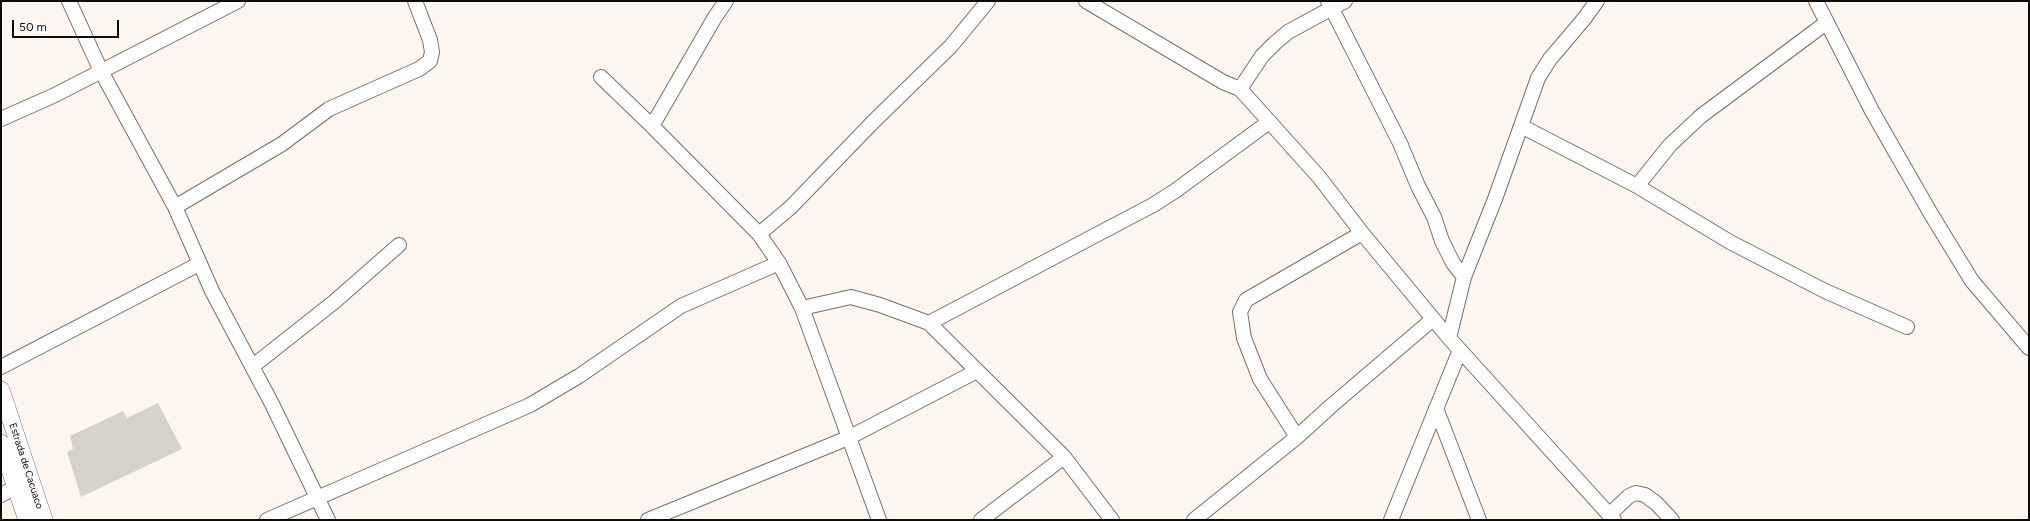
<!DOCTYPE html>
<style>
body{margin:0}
#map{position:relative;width:2030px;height:521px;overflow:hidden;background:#fef7f1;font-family:Figtree,sans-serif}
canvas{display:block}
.frame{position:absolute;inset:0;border:2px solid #0e0c0a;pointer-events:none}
.scale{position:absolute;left:12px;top:20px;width:107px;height:18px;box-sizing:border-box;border:2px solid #0e0c0a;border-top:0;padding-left:5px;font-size:12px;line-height:14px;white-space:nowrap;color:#0e0c0a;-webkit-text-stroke:3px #fff;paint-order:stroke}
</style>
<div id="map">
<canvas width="2030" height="521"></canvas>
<div class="frame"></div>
<div class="scale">50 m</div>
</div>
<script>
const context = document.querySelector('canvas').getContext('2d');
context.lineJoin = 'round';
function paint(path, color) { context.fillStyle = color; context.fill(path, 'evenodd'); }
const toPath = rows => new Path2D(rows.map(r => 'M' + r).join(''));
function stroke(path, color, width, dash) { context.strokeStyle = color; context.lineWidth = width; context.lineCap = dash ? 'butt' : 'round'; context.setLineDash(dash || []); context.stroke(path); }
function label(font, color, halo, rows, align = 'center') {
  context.font = font + ' Figtree,sans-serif'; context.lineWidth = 3; context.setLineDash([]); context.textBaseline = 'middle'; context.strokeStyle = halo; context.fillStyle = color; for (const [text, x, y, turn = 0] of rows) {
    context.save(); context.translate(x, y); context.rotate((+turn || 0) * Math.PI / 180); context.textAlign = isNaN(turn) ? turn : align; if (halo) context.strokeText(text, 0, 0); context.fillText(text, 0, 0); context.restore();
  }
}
const building = toPath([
 [158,403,182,449,81,497,67,452,73,449,70,436,123,411,127,418]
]);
const minor = toPath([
 [69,1,101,71,175,207,212,291,272,404,328,520],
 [1086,1,1223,82,1240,89,1319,177,1362,233,1449,338,1614,520],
 [1328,1,1400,143,1418,186,1434,217,1442,241,1453,263,1464,277],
 [1816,1,1872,111,1931,214,1972,281,2029,348],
 [601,77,652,126,759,234,779,263,802,308,879,520],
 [1240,89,1262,56,1275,43,1288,32,1345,1],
 [1,119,55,95,238,1],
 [652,126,715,17,726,1],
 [1521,126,1637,186,1730,242,1825,291,1907,327],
 [1637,186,1670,145,1701,116,1826,23],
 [175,207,282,144,329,109,419,69,430,61,432,52,430,40,415,1],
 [759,234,791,207,873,122,951,46,988,1],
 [802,308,851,297,880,305,929,323,1064,457,1112,520],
 [929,323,1153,205,1175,191,1269,122],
 [1449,338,1464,277,1495,199,1538,78,1550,59,1584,19,1597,1],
 [253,366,334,302,399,245],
 [1,367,199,264],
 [1436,408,1479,520],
 [1297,437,1260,379,1244,338,1240,312,1246,300,1362,233],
 [1,495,16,487],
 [1609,515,1629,496,1636,493,1645,495,1656,503,1672,520],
 [267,520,530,405,579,376,681,306,779,263],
 [648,520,848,438,977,371],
 [981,520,1064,457],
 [1194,520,1297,437,1331,406,1433,319],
 [1391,520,1460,350]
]);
const major = toPath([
 [1,390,44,520],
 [1,443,27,520]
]);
const streetNames = [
 ["Estrada de Cacuaco",26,466,72]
];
paint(building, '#d8d2cc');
stroke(minor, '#756f6a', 16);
stroke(major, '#756f6a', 18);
stroke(minor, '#fff', 14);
stroke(major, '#fff', 17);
label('10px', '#0e0c0a', '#fff', streetNames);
</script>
